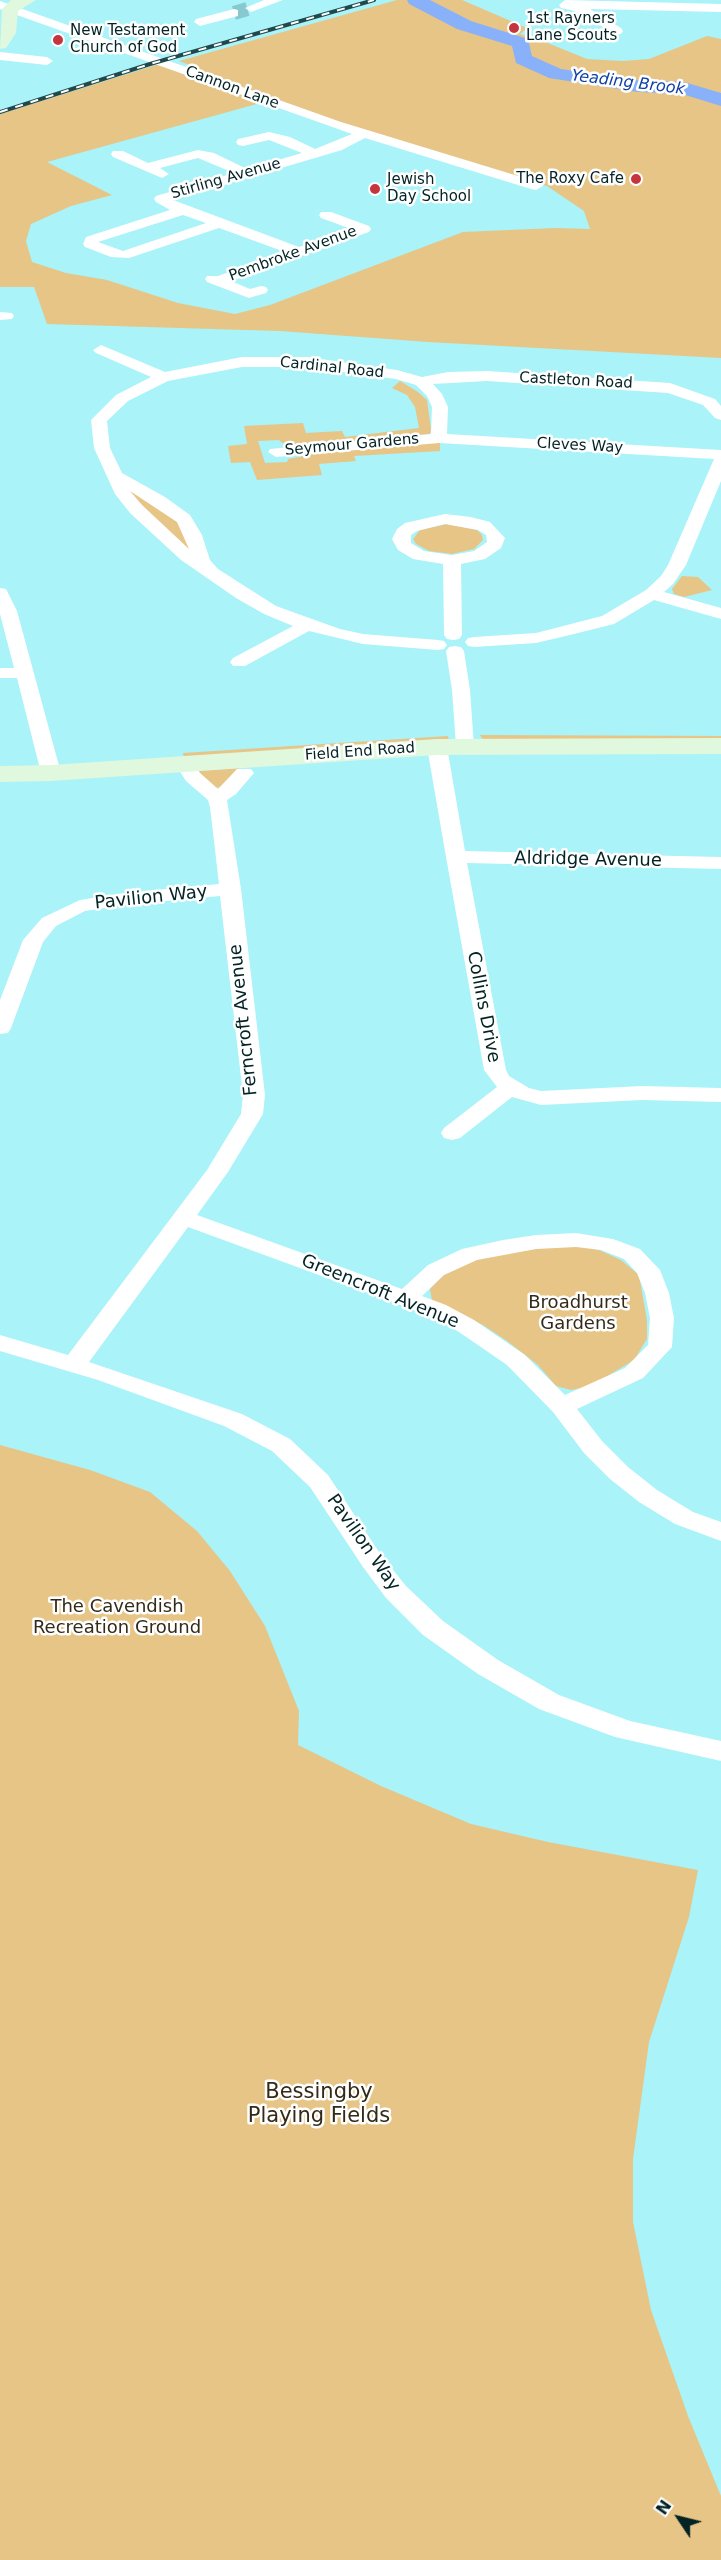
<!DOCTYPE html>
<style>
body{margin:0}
#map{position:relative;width:721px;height:2560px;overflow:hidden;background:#a9f3f9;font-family:"DejaVu Sans",sans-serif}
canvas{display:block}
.north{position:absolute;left:649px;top:2488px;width:60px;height:60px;-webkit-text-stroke:4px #fff;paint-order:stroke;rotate:305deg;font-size:16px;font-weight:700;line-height:24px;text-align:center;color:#032325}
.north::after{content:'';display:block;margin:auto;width:21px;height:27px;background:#032325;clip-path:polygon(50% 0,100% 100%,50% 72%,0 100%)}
</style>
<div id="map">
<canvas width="721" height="2560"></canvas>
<div class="north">N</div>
</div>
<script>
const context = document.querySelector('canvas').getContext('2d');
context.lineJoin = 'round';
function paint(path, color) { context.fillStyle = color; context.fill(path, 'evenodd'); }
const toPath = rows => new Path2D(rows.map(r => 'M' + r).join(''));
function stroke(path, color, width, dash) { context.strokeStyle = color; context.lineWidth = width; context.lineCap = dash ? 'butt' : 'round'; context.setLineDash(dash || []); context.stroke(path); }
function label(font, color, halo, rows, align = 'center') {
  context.font = font + ' "DejaVu Sans",sans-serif'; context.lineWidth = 5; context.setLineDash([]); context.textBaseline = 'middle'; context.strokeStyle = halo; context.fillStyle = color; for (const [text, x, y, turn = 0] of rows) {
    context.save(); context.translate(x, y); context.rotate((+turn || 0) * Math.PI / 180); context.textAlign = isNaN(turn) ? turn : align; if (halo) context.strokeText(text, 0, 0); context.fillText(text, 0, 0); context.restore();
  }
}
const green = toPath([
 [397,0,462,0,527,28,520,34,545,42,587,59,623,61,649,59,707,36,721,39,721,358,428,342,280,331,47,324,34,287,0,287,0,114,159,64,264,102,47,162,112,195,71,206,31,224,26,241,32,262,66,273,107,280,178,303,235,314,270,305,463,232,555,228,590,229,584,211,547,186,369,133,192,71,192,66,179,61],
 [400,381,418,392,427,400,431,429,430,434,308,446,282,443,279,440,258,441,265,463,287,462,288,459,304,456,310,452,440,442,440,451,354,456,356,461,319,464,322,475,257,480,250,462,231,463,228,446,247,444,244,426,303,423,306,433,342,431,345,437,419,428,415,407,407,395,392,388],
 [126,488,177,518,191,552,183,550],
 [447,524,477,530,482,535,483,540,474,549,452,554,429,551,416,544,413,539,420,530],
 [682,576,698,577,712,590,684,597,674,594,672,589],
 [480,735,721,736,721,741,483,740],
 [448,736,449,742,184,758,183,753],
 [240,768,221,787,215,788,195,771],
 [578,1245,599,1250,621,1260,639,1275,647,1320,647,1339,634,1360,591,1386,571,1390,556,1386,538,1365,507,1341,483,1325,432,1301,430,1289,446,1272,477,1258,541,1248],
 [0,1445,90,1470,150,1492,197,1531,230,1571,265,1626,299,1711,298,1745,381,1786,471,1824,548,1842,698,1870,689,1917,649,2042,633,2159,633,2222,651,2310,688,2416,721,2496,721,2560,0,2560]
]);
const river = toPath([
 [407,0,430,0,471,21,528,39,532,56,561,69,638,80,684,82,721,93,721,106,682,94,638,92,549,78,516,63,512,46,457,29,409,4,407,0]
]);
const streetTunnel = toPath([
 [234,13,251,8]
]);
const street = toPath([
 [264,0,283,0,251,12,245,8,264,0],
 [565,0,721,4,721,12,590,9,621,28,623,31,621,34,617,35,575,11,561,8,559,5,565,0],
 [0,1,341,122,541,183,543,186,536,190,531,189,365,138,342,150,173,200,299,247,351,229,321,218,319,215,321,212,331,212,369,226,371,229,369,232,231,281,250,289,261,286,266,287,268,290,266,293,249,298,207,282,205,279,207,276,218,276,285,252,219,228,129,258,111,257,85,247,83,244,86,237,170,210,156,202,154,199,156,196,234,173,198,158,160,168,169,174,162,178,113,157,111,154,113,151,123,151,148,163,198,150,214,153,247,169,302,153,269,140,243,146,238,145,236,142,238,139,269,132,290,137,315,149,352,134,0,9,0,1],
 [183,215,206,223,123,251,98,242,183,215],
 [234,9,238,10,238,16,200,26,194,22,196,19,234,9],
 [0,52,47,57,53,61,47,65,0,60,0,52],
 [0,312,12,313,14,316,12,319,0,320,0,312],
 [101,345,165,372,242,357,307,357,397,370,422,377,448,372,487,371,670,383,715,399,721,406,721,420,715,418,703,405,668,393,487,381,433,384,442,394,448,407,447,434,721,450,721,481,686,565,673,584,664,592,721,608,721,619,654,600,614,624,574,634,536,643,474,647,468,646,465,642,468,638,474,637,536,633,602,616,646,590,661,576,668,565,714,459,439,443,276,457,268,452,270,449,431,434,432,407,427,396,416,385,396,379,307,367,242,367,168,381,128,401,107,421,110,448,122,473,165,497,190,515,202,535,210,560,218,569,276,606,340,629,363,634,438,640,444,641,447,645,444,649,438,650,363,644,309,631,245,666,233,666,230,662,233,658,293,626,264,614,236,598,181,560,130,513,115,494,94,448,91,420,116,395,151,377,96,353,93,350,101,345],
 [130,491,177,522,189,549,142,505,130,491],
 [445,514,471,517,490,522,505,538,501,548,485,559,461,564,462,635,459,639,453,640,447,639,444,635,443,564,413,559,398,550,392,539,397,529,405,523,445,514],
 [445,524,478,530,486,535,487,542,474,551,452,555,424,551,411,543,411,535,417,531,445,524],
 [0,588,6,589,17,611,61,773,58,777,51,779,44,777,41,773,17,678,0,678,0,668,14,668,0,614,0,588],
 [455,646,461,647,464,651,470,690,474,746,472,750,465,752,458,750,456,746,452,690,446,651,449,647,455,646],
 [437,741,444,743,447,747,465,851,721,857,721,869,467,863,506,1070,509,1076,529,1088,541,1091,642,1086,721,1088,721,1102,642,1100,541,1105,512,1097,460,1138,452,1140,444,1138,441,1133,444,1128,497,1087,484,1070,446,857,427,747,430,743,437,741],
 [185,758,192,760,200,773,218,789,237,769,251,769,254,773,236,794,227,800,241,889,265,1095,263,1114,228,1172,197,1215,402,1289,428,1265,462,1249,503,1240,536,1235,576,1233,613,1239,640,1249,660,1270,669,1293,674,1318,672,1347,643,1378,577,1409,602,1441,628,1467,657,1490,693,1512,721,1522,721,1541,675,1524,639,1502,610,1479,584,1453,553,1412,507,1365,456,1330,428,1315,188,1227,89,1362,242,1414,290,1439,328,1475,381,1555,406,1586,443,1621,498,1660,559,1695,630,1721,721,1741,721,1761,615,1737,539,1709,478,1674,423,1635,386,1598,363,1567,310,1487,272,1451,224,1426,98,1380,0,1351,0,1335,68,1355,207,1170,241,1114,243,1095,220,896,124,905,85,911,56,926,43,942,11,1028,8,1033,0,1034,0,1000,23,940,42,918,80,900,124,893,219,884,210,807,208,800,186,781,175,764,178,760,185,758],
 [576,1247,601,1250,624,1259,637,1273,645,1293,650,1318,648,1345,625,1368,565,1395,525,1355,474,1320,446,1305,422,1296,444,1275,477,1260,536,1249,576,1247]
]);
const secondary = toPath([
 [11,0,36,0,18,11,16,33,6,48,0,49,2,9,11,0],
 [721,738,721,754,437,755,51,781,0,782,0,766,51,765,437,739,721,738]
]);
const rail = toPath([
 [0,112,150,64,374,0]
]);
const markers = [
 [514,28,6,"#c5353e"],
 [58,40,6,"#c5353e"],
 [636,179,6,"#c5353e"],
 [375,189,6,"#c5353e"]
];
const farPoinames = [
 ["1st Rayners",526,19],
 ["Lane Scouts",526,36],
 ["New Testament",70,31],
 ["Church of God",70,48],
 ["The Roxy Cafe",624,179,"right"],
 ["Jewish",387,180],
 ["Day School",387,197]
];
const farStreetnames = [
 ["Cannon Lane",232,88,20],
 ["Stirling Avenue",226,179,-16],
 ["Pembroke Avenue",293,254,-20],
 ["Cardinal Road",332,368,6],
 ["Castleton Road",576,381,3],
 ["Seymour Gardens",352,445,-5],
 ["Cleves Way",580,446,3],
 ["Field End Road",360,752,-4]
];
const farWaternames = [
 ["Yeading Brook",628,83,7]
];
const streetNames = [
 ["Aldridge Avenue",588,860,1],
 ["Pavilion Way",151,898,-6],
 ["Collins Drive",483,1007,79],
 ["Ferncroft Avenue",244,1020,-96],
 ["Greencroft Avenue",380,1292,22],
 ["Pavilion Way",363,1543,55]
];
const parkNames = [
 ["Broadhurst",578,1303],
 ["Gardens",578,1324],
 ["The Cavendish",117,1607],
 ["Recreation Ground",117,1628]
];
const nearParknames = [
 ["Bessingby",319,2093],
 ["Playing Fields",319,2117]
];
paint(green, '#e7c586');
paint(river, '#89b1fa');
stroke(streetTunnel, '#88c9cf', 14, [14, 7]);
paint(street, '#fff');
paint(secondary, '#e0f8de');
stroke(rail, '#21494c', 4);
stroke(rail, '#fff', 2, [8]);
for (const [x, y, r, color] of markers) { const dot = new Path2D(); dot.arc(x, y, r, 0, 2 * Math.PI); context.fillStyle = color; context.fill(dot); stroke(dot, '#fff', 2); }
label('15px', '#032325', '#fff', farPoinames, 'left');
label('15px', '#032325', '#fff', farStreetnames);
label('italic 16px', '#0f41a8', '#fff', farWaternames);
label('18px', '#032325', '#fff', streetNames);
label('18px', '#342a17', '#fff', parkNames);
label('21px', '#342a17', '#fff', nearParknames);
</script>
